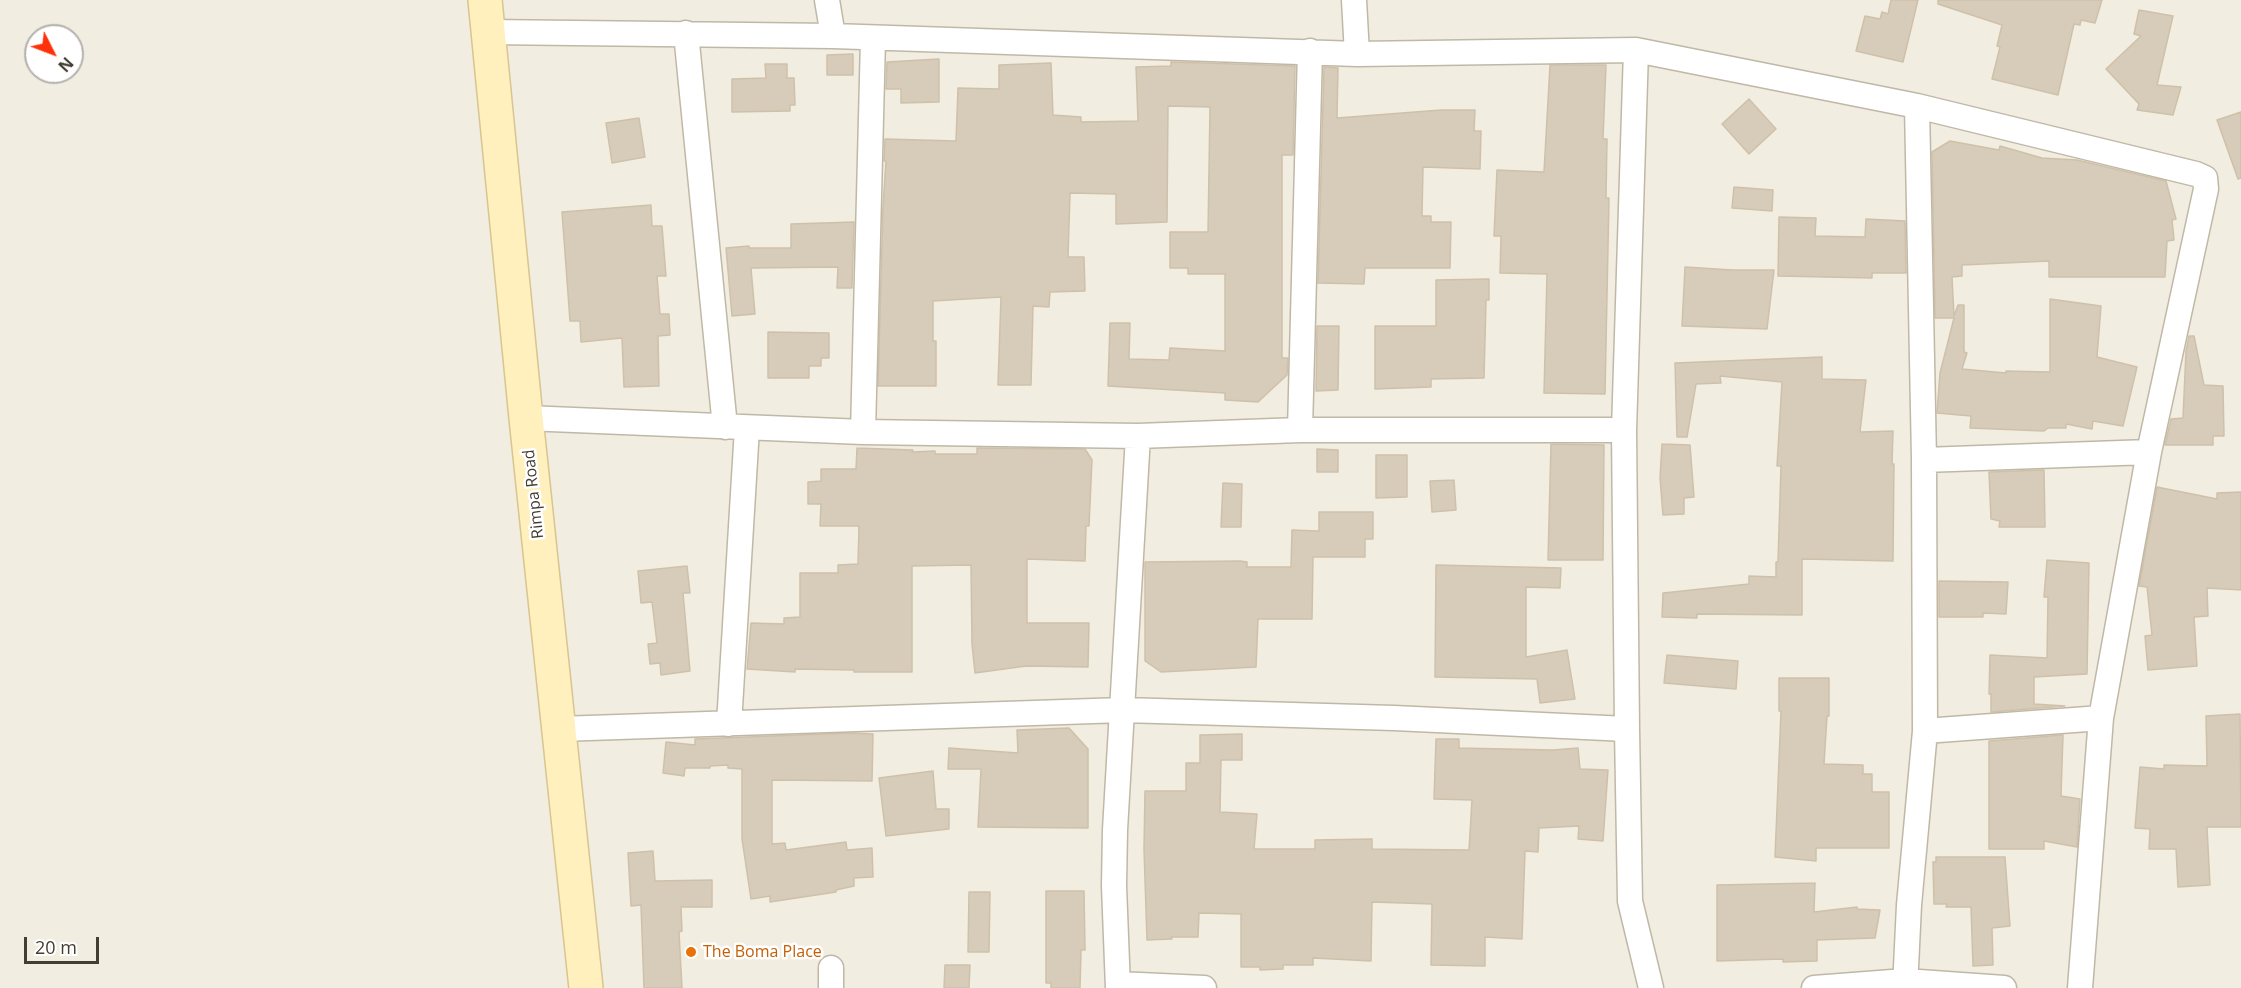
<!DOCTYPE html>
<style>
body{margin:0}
#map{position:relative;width:2241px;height:988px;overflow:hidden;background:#f2ede1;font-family:"Open Sans",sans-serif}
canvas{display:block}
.north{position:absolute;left:24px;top:24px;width:60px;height:60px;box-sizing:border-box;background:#fff;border:2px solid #b4b1ad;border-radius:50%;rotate:132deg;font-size:16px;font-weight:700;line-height:24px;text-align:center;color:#433d32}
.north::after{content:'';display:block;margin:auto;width:21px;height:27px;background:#ff310b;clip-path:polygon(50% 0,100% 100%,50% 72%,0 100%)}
.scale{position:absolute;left:24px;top:937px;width:75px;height:27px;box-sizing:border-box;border:3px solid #433d32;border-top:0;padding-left:8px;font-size:18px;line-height:21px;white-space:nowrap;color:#433d32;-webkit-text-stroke:4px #fff;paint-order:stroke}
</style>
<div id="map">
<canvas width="2241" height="988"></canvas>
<div class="north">N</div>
<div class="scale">20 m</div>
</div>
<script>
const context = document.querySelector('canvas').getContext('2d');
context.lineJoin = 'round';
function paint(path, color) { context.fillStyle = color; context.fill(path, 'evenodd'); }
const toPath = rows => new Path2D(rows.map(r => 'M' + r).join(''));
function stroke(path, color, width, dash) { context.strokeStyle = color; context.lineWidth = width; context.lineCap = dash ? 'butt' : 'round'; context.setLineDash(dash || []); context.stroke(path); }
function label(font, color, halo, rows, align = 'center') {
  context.font = font + ' "Open Sans",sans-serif'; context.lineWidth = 5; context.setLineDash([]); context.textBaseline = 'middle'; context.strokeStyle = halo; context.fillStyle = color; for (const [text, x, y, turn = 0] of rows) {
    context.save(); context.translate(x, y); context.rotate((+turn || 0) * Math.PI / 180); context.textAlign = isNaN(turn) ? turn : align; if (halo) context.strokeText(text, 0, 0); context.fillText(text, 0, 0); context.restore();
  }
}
const building = toPath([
 [1891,0,1918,0,1903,62,1856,51,1865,16,1880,19,1882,12,1888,14,1891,0],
 [1938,0,2102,0,2095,23,2081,20,2080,25,2074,24,2058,95,1992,79,2000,47,1997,46,2002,25,1938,4,1938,0],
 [2139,10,2173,16,2157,85,2181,87,2173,115,2137,110,2139,104,2106,69,2141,36,2134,34,2139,10],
 [853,54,853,75,827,75,827,55,853,54],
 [939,59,939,102,901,103,901,89,886,89,887,62,939,59],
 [1171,62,1295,66,1293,155,1282,155,1282,358,1288,358,1287,375,1258,402,1225,400,1225,393,1108,386,1110,323,1130,323,1129,359,1169,360,1170,348,1225,351,1225,274,1188,274,1188,268,1170,268,1170,232,1208,232,1210,107,1168,106,1167,222,1116,224,1116,194,1070,193,1068,257,1084,257,1085,291,1050,292,1049,307,1033,306,1031,385,998,385,1001,297,933,301,933,341,936,341,936,386,878,386,883,207,886,161,884,161,885,139,956,141,958,88,999,89,999,65,1051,63,1053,115,1081,117,1081,122,1138,121,1136,67,1171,66,1171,62],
 [765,64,787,64,787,78,794,78,795,105,790,105,790,111,732,112,732,79,766,78,765,64],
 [1550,65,1606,65,1603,139,1607,139,1606,198,1609,198,1605,394,1544,393,1547,274,1500,273,1501,236,1494,236,1497,170,1544,172,1550,65],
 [1324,67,1338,68,1337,118,1441,110,1475,110,1474,131,1481,131,1480,169,1423,167,1422,216,1431,216,1431,222,1451,222,1450,268,1365,268,1364,284,1318,283,1324,67],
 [1749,99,1776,129,1749,154,1722,124,1749,99],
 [2241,112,2241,178,2238,179,2217,120,2241,112],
 [639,118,645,157,612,163,606,123,639,118],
 [1950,141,1999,150,2000,146,2042,158,2077,160,2166,181,2176,219,2172,220,2174,240,2167,241,2165,277,2049,277,2049,261,1962,265,1962,276,1952,277,1954,316,1958,305,1964,305,1964,352,1967,353,1962,369,2006,373,2006,371,2050,372,2050,299,2101,306,2097,357,2137,367,2123,426,2093,421,2092,429,2066,424,2066,428,2048,428,2044,431,1970,428,1971,416,1937,413,1940,373,1954,318,1935,318,1932,152,1950,141],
 [1734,187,1773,190,1772,211,1732,208,1734,187],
 [651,205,652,226,662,226,666,276,657,276,660,314,669,314,670,335,658,336,659,386,624,387,622,338,581,342,580,321,570,321,562,212,651,205],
 [1779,217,1816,218,1815,236,1865,237,1866,219,1905,221,1906,273,1872,273,1872,278,1778,276,1779,217],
 [854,222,852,288,837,288,838,267,751,268,755,314,732,316,726,248,749,246,749,248,791,248,791,224,854,222],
 [1685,267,1732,270,1774,270,1767,329,1682,326,1685,267],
 [1489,279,1489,300,1486,300,1484,378,1431,379,1431,387,1375,389,1375,326,1436,326,1436,280,1489,279],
 [1317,326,1339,326,1338,390,1316,391,1317,326],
 [768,332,829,333,829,358,821,358,821,366,809,366,809,378,768,378,768,332],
 [2189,336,2194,336,2204,385,2223,386,2224,436,2213,436,2213,445,2165,445,2171,419,2183,418,2186,351,2189,336],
 [1822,357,1822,379,1866,380,1860,432,1893,431,1892,464,1894,464,1893,561,1802,559,1802,615,1697,614,1697,618,1662,617,1663,593,1749,584,1749,576,1776,577,1776,562,1778,562,1781,466,1777,466,1782,382,1720,376,1721,383,1696,384,1687,437,1677,437,1675,363,1822,357],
 [1551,444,1604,445,1603,560,1548,560,1551,444],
 [1662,444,1690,445,1694,497,1684,498,1684,514,1663,515,1660,478,1662,444],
 [857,448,913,450,912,452,935,451,935,454,977,454,977,448,1085,449,1092,460,1089,526,1086,526,1085,561,1027,559,1027,623,1089,623,1088,667,1026,666,975,673,972,644,971,565,912,566,912,672,854,672,854,670,795,669,795,672,747,669,751,623,784,624,784,618,800,617,800,573,838,573,838,565,858,564,859,526,820,526,821,504,808,504,808,482,821,481,821,469,856,469,857,448],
 [1317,449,1338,450,1338,472,1317,472,1317,449],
 [1376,455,1407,455,1407,497,1376,498,1376,455],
 [2044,470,2045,527,1999,527,2000,521,1991,519,1989,472,2044,470],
 [1454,480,1456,510,1432,512,1430,481,1454,480],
 [1223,483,1242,484,1241,527,1221,527,1223,483],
 [2157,487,2217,499,2217,493,2241,492,2241,590,2207,588,2208,616,2194,617,2197,666,2148,670,2145,636,2152,635,2147,587,2139,586,2157,487],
 [1319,512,1373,512,1373,539,1365,539,1365,557,1313,557,1312,619,1258,619,1256,667,1161,672,1145,661,1145,562,1240,561,1247,562,1247,567,1291,567,1292,530,1319,531,1319,512],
 [2047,560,2089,563,2087,674,2034,677,2034,704,2065,706,1991,712,1991,694,1989,694,1990,655,2047,658,2048,597,2044,597,2047,560],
 [1436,565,1561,568,1560,588,1526,587,1526,657,1567,650,1575,699,1540,703,1537,679,1435,677,1436,565],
 [687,566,690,593,683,593,690,671,661,675,660,663,650,664,648,644,657,643,652,602,641,603,638,571,687,566],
 [1939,581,2008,582,2006,614,1983,613,1983,617,1939,617,1939,581],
 [1667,655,1738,661,1736,689,1664,683,1667,655],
 [1779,678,1829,678,1829,716,1827,716,1824,764,1863,765,1863,774,1872,774,1872,792,1889,792,1889,848,1816,848,1816,861,1775,857,1781,711,1779,711,1779,678],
 [2240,714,2241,827,2207,827,2210,885,2178,887,2176,849,2149,849,2150,829,2135,828,2140,767,2164,769,2164,765,2207,766,2206,716,2240,714],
 [1069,728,1088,749,1088,828,978,827,981,769,948,769,949,748,1018,753,1017,730,1069,728],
 [851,733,873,734,872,781,772,780,772,844,785,843,786,850,846,842,847,850,872,848,873,877,854,878,854,886,836,890,836,892,770,902,770,896,751,899,742,839,742,769,728,768,728,765,710,766,710,768,685,768,684,776,663,773,666,742,695,745,695,739,851,733],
 [1242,734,1242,760,1221,760,1220,812,1257,814,1254,849,1315,849,1315,840,1372,839,1372,849,1469,850,1472,800,1434,799,1436,739,1459,739,1459,748,1553,750,1578,748,1580,769,1608,770,1603,841,1578,839,1579,826,1539,828,1538,852,1525,851,1522,939,1485,937,1485,966,1431,965,1432,904,1372,902,1371,961,1313,958,1313,965,1283,965,1283,969,1260,970,1260,967,1241,967,1241,914,1199,913,1198,937,1171,937,1172,939,1147,940,1144,849,1145,791,1186,791,1186,763,1200,763,1200,735,1242,734],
 [2063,735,2061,796,2080,799,2077,847,2044,841,2044,849,1989,849,1989,741,2063,735],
 [933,771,936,809,949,809,949,829,886,836,879,778,933,771],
 [653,851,655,881,712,880,712,907,681,907,682,931,679,932,682,988,644,988,641,905,631,906,628,853,653,851],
 [1936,857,2005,857,2010,926,1992,928,1993,965,1973,966,1971,907,1946,907,1947,904,1934,904,1933,862,1936,862,1936,857],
 [1815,883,1814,912,1857,907,1857,909,1880,910,1875,938,1817,940,1817,961,1783,962,1783,959,1717,961,1717,885,1815,883],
 [1046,891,1084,891,1085,950,1081,950,1080,988,1051,988,1051,983,1046,983,1046,891],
 [969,892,990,892,989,952,968,952,969,892],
 [945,965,970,965,969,988,944,988,945,965]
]);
const street = toPath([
 [827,0,833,36],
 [1354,0,1357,54],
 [488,32,833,36,1357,54,1636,50,1917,106,2196,174,2205,178,2206,189,2149,452,2101,718,2080,988],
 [686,33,725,427],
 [1636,50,1624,430,1627,729,1630,901,1651,988],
 [526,418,863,432,1138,436,1300,430,1624,430],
 [1300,430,1310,51],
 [863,432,873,39],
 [1924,460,2149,452],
 [729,724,747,428],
 [559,729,1123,710,1394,718,1627,729],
 [1925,731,2101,718],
 [1118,984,1204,988],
 [831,988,831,968],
 [1118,988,1114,886,1115,830,1138,436],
 [1814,988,1905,981,2004,988],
 [1905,988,1909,905,1925,731,1924,460,1917,106]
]);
const secondary = toPath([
 [485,0,526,418,586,988]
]);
const markers = [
 [691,952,6,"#e8710a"]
];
const streetNames = [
 ["Rimpa Road",534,494,-96]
];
const foodNames = [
 ["The Boma Place",703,952]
];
paint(building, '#d7cbb9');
stroke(building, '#cfc1a9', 1.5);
stroke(street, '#c0b8a7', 27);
stroke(secondary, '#d8c590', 36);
stroke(street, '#fff', 24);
stroke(secondary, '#fff0be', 33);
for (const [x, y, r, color] of markers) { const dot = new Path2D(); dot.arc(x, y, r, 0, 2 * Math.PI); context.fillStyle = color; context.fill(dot); stroke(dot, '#fff', 2); }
label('16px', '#433d32', '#fff', streetNames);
label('16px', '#c56008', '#fff', foodNames, 'left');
</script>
